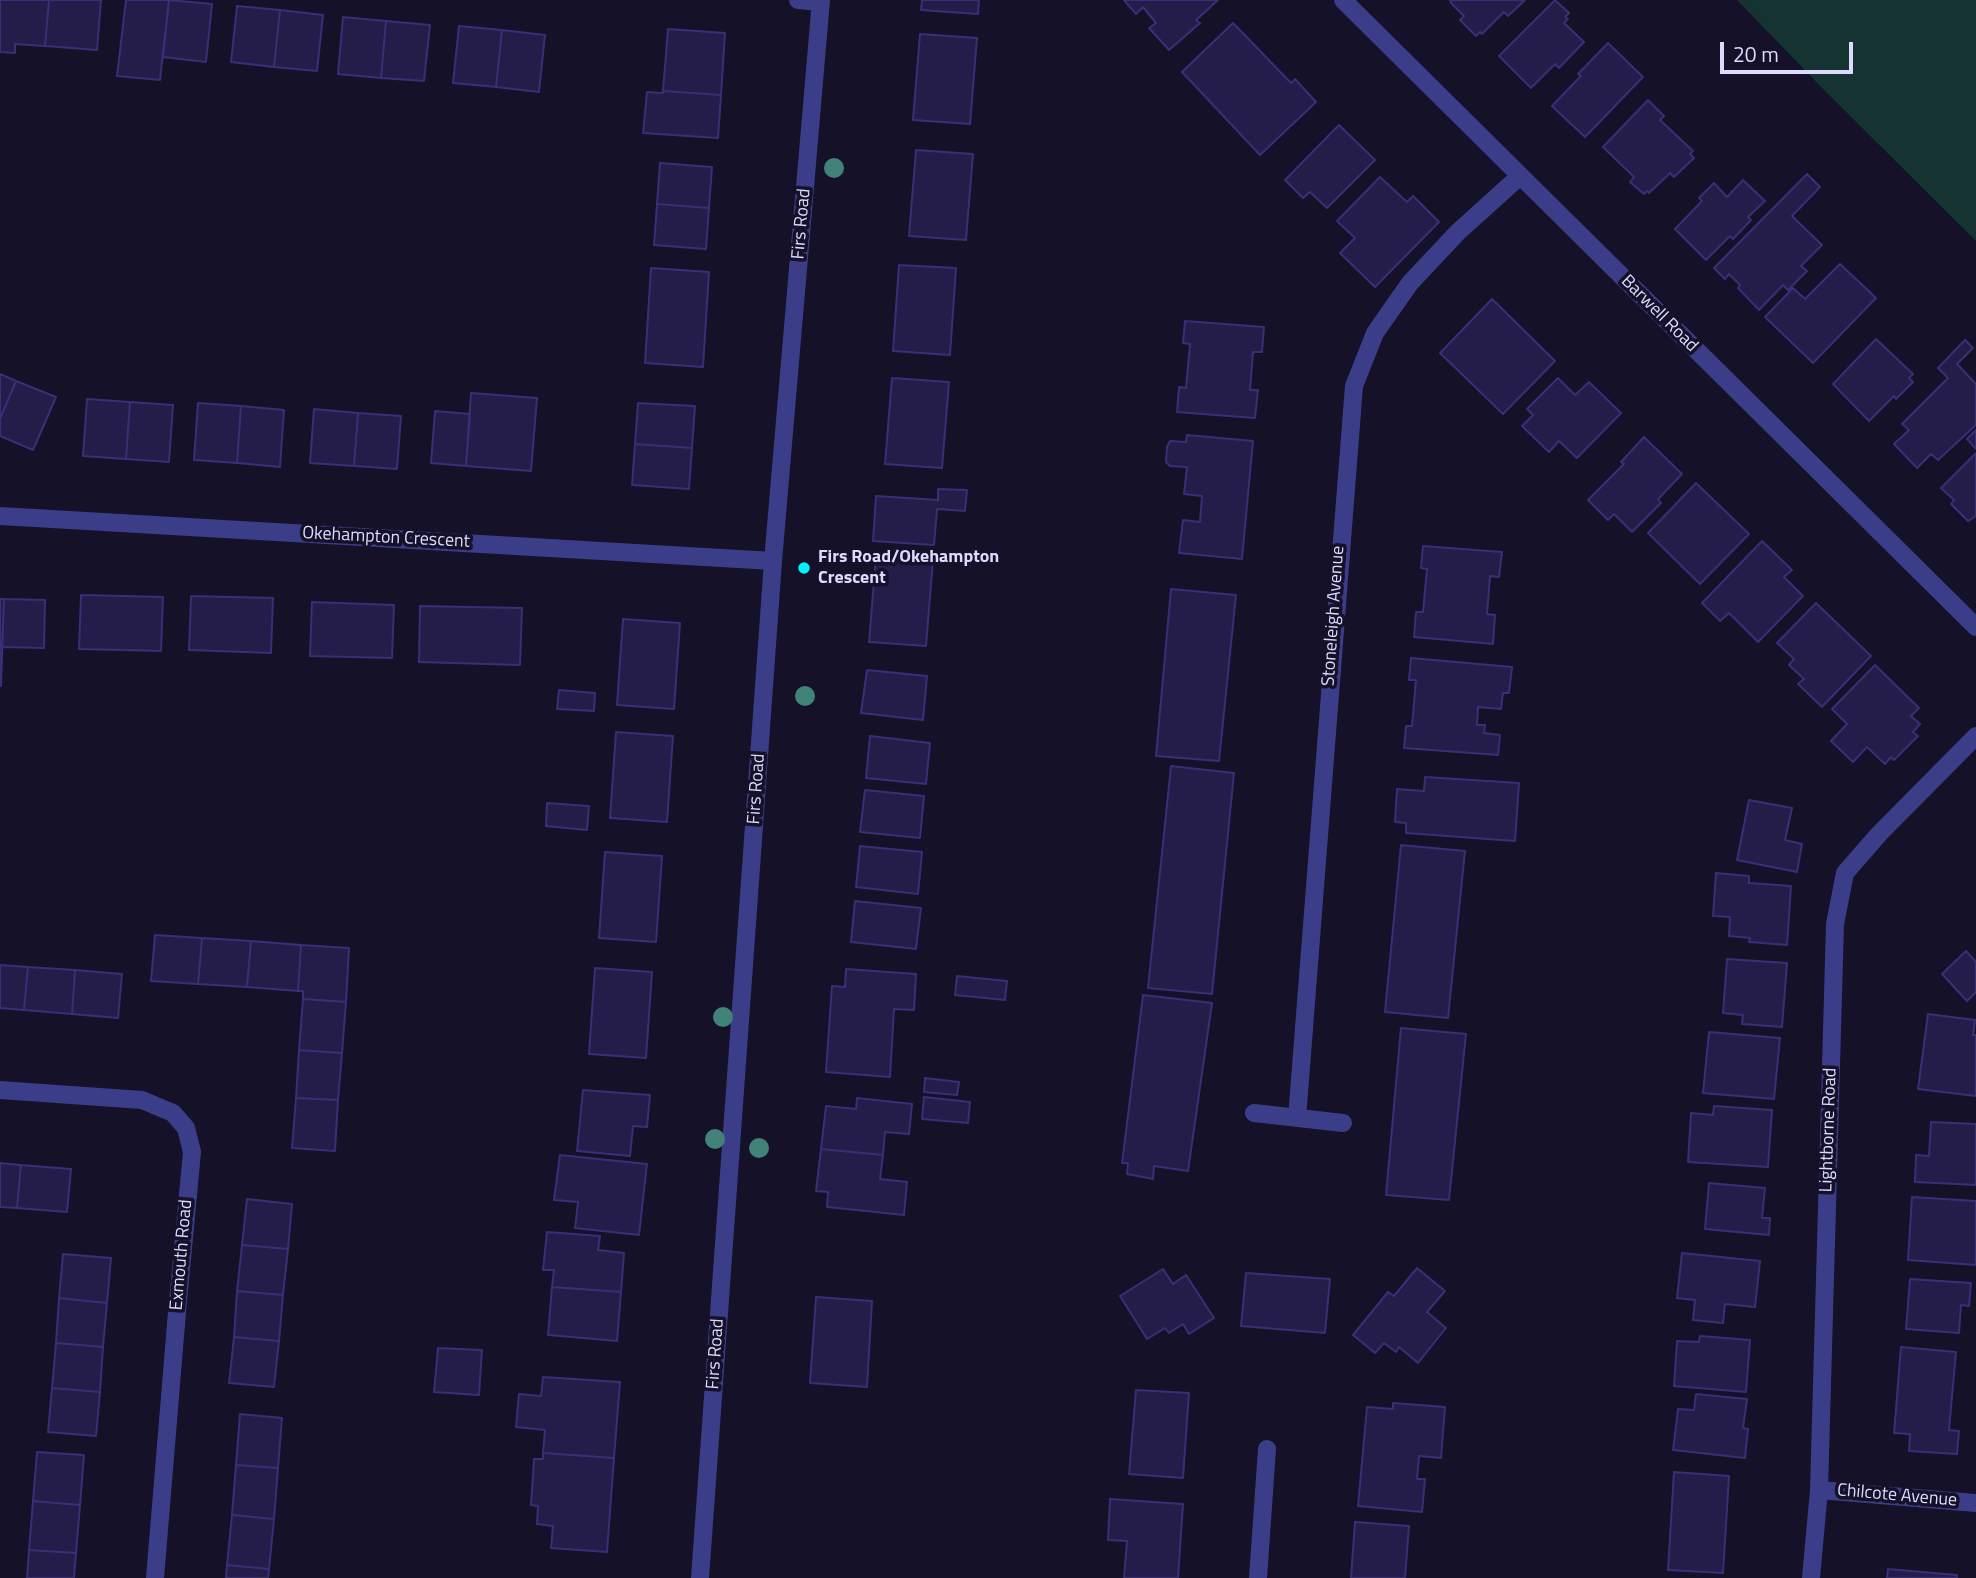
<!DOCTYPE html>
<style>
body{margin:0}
#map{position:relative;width:1976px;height:1578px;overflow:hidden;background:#141129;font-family:"Titillium Web",sans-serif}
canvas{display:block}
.scale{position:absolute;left:1720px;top:42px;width:133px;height:32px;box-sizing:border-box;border:4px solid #dcdaff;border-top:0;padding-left:9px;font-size:21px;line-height:24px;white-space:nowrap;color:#dcdaff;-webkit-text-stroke:5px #141129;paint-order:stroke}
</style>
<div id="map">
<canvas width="1976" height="1578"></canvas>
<div class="scale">20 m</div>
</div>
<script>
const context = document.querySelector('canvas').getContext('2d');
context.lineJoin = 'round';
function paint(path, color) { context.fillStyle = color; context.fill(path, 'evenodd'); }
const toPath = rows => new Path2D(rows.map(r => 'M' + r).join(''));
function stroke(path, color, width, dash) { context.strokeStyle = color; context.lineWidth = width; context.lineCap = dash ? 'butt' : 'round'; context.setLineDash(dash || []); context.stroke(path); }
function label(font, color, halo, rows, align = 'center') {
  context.font = font + ' "Titillium Web",sans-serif'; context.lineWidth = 7; context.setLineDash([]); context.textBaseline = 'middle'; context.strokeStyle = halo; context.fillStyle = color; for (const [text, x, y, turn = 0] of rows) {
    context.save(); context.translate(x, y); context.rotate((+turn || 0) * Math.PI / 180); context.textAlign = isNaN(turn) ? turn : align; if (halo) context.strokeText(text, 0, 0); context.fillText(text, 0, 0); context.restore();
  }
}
const green = toPath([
 [1737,0,1976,0,1976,241,1826,92]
]);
const building = toPath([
 [0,0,49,0,45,46,15,44,15,53,0,52,0,0],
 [49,0,101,0,97,50,45,46,49,0],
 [126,0,169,0,160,80,117,76,126,0],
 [169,0,212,4,206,62,163,57,169,0],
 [922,0,979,0,978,14,921,10,922,0],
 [1124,0,1218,0,1196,20,1200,23,1169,50,1149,28,1156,23,1143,7,1136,14,1124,0],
 [1450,0,1525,0,1508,16,1504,12,1482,34,1480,32,1476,36,1460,20,1464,16,1451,3,1450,0],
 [1555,0,1569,13,1565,17,1568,19,1564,23,1584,42,1559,68,1555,64,1531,88,1499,56,1555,0],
 [237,6,280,10,274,67,231,62,237,6],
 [280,10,323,15,317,71,274,67,280,10],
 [343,17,386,21,381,78,338,74,343,17],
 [386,21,430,25,424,81,381,78,386,21],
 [1233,23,1291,83,1295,79,1316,102,1260,155,1182,72,1233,23],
 [459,26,502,30,496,87,453,83,459,26],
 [668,29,725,33,721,95,663,91,668,29],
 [502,30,545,35,539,92,496,87,502,30],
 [920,34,977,38,970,124,913,120,920,34],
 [1608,43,1643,77,1585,137,1552,106,1581,76,1578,74,1608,43],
 [663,91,721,95,718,138,643,133,647,92,663,93,663,91],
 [1648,100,1664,116,1660,120,1693,151,1690,154,1694,158,1674,177,1670,173,1649,193,1647,191,1644,194,1630,182,1634,177,1603,147,1648,100],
 [1339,125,1375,160,1327,208,1310,192,1303,198,1285,180,1339,125],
 [916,150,973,154,966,240,909,236,916,150],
 [660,163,712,167,709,208,657,204,660,163],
 [1807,174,1820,187,1792,216,1822,245,1801,266,1807,271,1788,290,1783,285,1759,310,1738,288,1740,285,1729,274,1725,279,1714,268,1807,174],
 [1380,177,1407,202,1413,196,1439,222,1375,287,1340,253,1355,238,1337,221,1380,177],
 [1743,180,1765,201,1748,217,1751,220,1733,239,1730,236,1706,260,1675,229,1702,201,1699,198,1714,183,1727,197,1743,180],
 [657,204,709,208,706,249,654,245,657,204],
 [1840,264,1876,298,1813,363,1765,317,1793,288,1805,299,1840,264],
 [899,265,956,268,950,355,893,351,899,265],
 [651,268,709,272,703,367,645,363,651,268],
 [1492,299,1555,361,1503,414,1440,353,1492,299],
 [1185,321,1264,327,1262,352,1253,352,1250,390,1258,390,1255,418,1177,412,1179,387,1186,388,1190,344,1183,343,1185,321],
 [1876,339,1913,374,1909,378,1913,382,1896,399,1894,396,1869,421,1833,384,1876,339],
 [1965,340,1973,348,1957,364,1976,384,1976,425,1938,460,1931,454,1917,468,1894,444,1909,430,1902,424,1948,378,1938,368,1965,340],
 [0,374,16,381,0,419,0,374],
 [892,378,949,382,942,468,885,464,892,378],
 [1558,378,1575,395,1589,382,1621,413,1577,458,1559,441,1549,452,1522,426,1533,415,1527,409,1558,378],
 [16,381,56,397,33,450,0,436,0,419,16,381],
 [471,393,537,398,531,471,466,466,471,393],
 [87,399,130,402,126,459,83,456,87,399],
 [130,402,173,405,169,462,126,459,130,402],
 [198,403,241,406,237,463,194,460,198,403],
 [638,403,695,406,692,448,635,444,638,403],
 [241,406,284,410,280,467,237,463,241,406],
 [314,409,358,413,354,466,310,463,314,409],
 [435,411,470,414,466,466,431,463,435,411],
 [358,413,401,416,397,469,354,466,358,413],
 [1976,430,1976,449,1967,439,1976,430],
 [1187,435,1253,441,1242,559,1179,553,1183,520,1200,522,1202,496,1184,494,1187,467,1170,466,1166,462,1167,447,1170,441,1186,442,1187,435],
 [1644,437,1682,474,1658,499,1661,503,1632,532,1614,514,1608,520,1588,500,1624,464,1621,462,1644,437],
 [635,444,692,448,689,489,632,485,635,444],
 [1976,453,1976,516,1968,521,1951,504,1954,500,1941,488,1976,453],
 [1696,483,1749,534,1700,584,1648,533,1696,483],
 [938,489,967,490,965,511,937,509,934,545,873,541,876,496,938,500,938,489],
 [1762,541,1792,570,1784,577,1803,596,1758,642,1729,613,1720,621,1702,603,1762,541],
 [1423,546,1502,552,1499,577,1490,576,1487,614,1495,615,1493,644,1414,637,1416,612,1423,612,1427,569,1421,568,1423,546],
 [876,556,933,560,926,646,869,642,876,556],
 [1171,589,1236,595,1219,761,1156,756,1171,589],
 [81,595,163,597,161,651,79,649,81,595],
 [191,596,273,598,271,653,189,650,191,596],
 [0,599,4,599,1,686,0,686,0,599],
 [4,599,45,600,44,648,2,647,4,599],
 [312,602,394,605,392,658,310,656,312,602],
 [1816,603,1871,656,1822,707,1798,684,1804,679,1789,665,1794,659,1777,643,1816,603],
 [420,606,522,608,520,665,419,662,420,606],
 [623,619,680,623,674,709,617,705,623,619],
 [1411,658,1512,667,1509,693,1503,693,1501,709,1478,707,1477,725,1485,725,1484,733,1500,735,1498,755,1404,748,1406,726,1412,726,1416,680,1409,680,1411,658],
 [1875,665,1919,708,1911,716,1920,724,1913,732,1918,736,1894,760,1891,757,1885,764,1867,747,1853,762,1831,741,1847,724,1832,709,1875,665],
 [867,670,927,676,923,720,861,713,867,670],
 [559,690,595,693,594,711,557,709,559,690],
 [616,732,673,736,667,822,610,818,616,732],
 [870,736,930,743,926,784,866,778,870,736],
 [1171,766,1234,773,1212,994,1148,988,1171,766],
 [1425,777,1519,783,1515,841,1406,833,1406,823,1395,822,1397,789,1424,791,1425,777],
 [865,790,924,796,920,838,860,832,865,790],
 [1749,800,1792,808,1785,840,1802,844,1797,872,1737,860,1749,800],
 [547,803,589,806,587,830,546,826,547,803],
 [1401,845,1465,851,1448,1018,1385,1012,1401,845],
 [860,846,922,852,918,894,856,887,860,846],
 [605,852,662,856,656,942,599,938,605,852],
 [1716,873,1749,876,1749,883,1791,886,1787,945,1749,942,1750,938,1729,936,1730,917,1713,916,1716,873],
 [855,901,921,908,916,949,851,942,855,901],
 [155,935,202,938,198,984,151,981,155,935],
 [202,938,251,941,247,987,198,984,202,938],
 [251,941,301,945,298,991,247,987,251,941],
 [301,945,349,948,346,1002,303,999,303,991,298,991,301,945],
 [1966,951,1976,962,1976,992,1967,1001,1942,974,1966,951],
 [1727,959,1787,963,1782,1027,1742,1024,1743,1015,1723,1013,1727,959],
 [0,965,28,967,24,1010,0,1008,0,965],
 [28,967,75,970,72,1014,24,1010,28,967],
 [595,968,652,972,646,1058,589,1054,595,968],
 [846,969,916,974,914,1010,894,1009,890,1077,826,1072,832,986,845,987,846,969],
 [75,970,122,974,118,1018,72,1014,75,970],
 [957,976,1007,981,1005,1000,955,995,957,976],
 [1143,995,1212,1003,1188,1171,1154,1166,1153,1179,1127,1174,1128,1163,1122,1163,1143,995],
 [303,999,346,1002,342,1053,299,1050,303,999],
 [1928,1014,1975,1020,1973,1035,1976,1035,1976,1096,1918,1089,1928,1014],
 [1401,1028,1466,1034,1449,1200,1386,1195,1401,1028],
 [1709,1032,1780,1038,1774,1099,1703,1093,1709,1032],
 [299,1050,342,1053,338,1100,296,1098,299,1050],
 [925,1078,959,1082,957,1095,924,1092,925,1078],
 [583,1090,650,1095,647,1127,633,1126,630,1156,577,1151,583,1090],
 [924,1097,970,1102,968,1123,922,1119,924,1097],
 [296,1098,338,1100,335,1151,292,1148,296,1098],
 [857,1098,912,1104,909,1134,885,1132,883,1155,821,1149,826,1106,856,1109,857,1098],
 [1714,1106,1772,1110,1768,1167,1688,1162,1691,1113,1713,1115,1714,1106],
 [1931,1122,1976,1124,1976,1185,1915,1182,1916,1155,1929,1156,1931,1122],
 [821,1149,883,1155,880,1179,907,1182,904,1215,827,1207,828,1192,816,1191,821,1149],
 [560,1155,647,1164,639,1235,575,1228,578,1202,554,1200,560,1155],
 [0,1163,21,1165,17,1208,0,1207,0,1163],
 [21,1165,71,1169,67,1212,17,1208,21,1165],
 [1709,1183,1765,1188,1762,1218,1770,1218,1769,1235,1705,1229,1709,1183],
 [1912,1197,1976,1201,1976,1265,1908,1260,1912,1197],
 [247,1199,292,1204,288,1249,242,1245,247,1199],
 [547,1232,600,1236,598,1250,624,1253,621,1292,552,1287,554,1270,543,1270,547,1232],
 [242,1245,288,1249,283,1295,237,1291,242,1245],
 [1682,1253,1760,1261,1755,1307,1725,1304,1723,1323,1693,1320,1695,1300,1677,1298,1682,1253],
 [63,1254,111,1258,107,1303,59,1298,63,1254],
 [1417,1268,1445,1291,1427,1312,1446,1328,1418,1363,1399,1347,1396,1352,1384,1343,1375,1353,1353,1335,1388,1292,1394,1296,1417,1268],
 [1163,1269,1173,1284,1186,1275,1214,1318,1189,1334,1183,1324,1169,1333,1165,1328,1147,1339,1120,1296,1163,1269],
 [1246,1273,1330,1279,1325,1333,1241,1326,1246,1273],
 [1910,1279,1971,1283,1969,1306,1961,1305,1959,1333,1906,1329,1910,1279],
 [552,1287,621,1292,617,1341,548,1335,552,1287],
 [237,1291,283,1295,279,1341,234,1337,237,1291],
 [816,1297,872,1301,867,1387,810,1383,816,1297],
 [59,1298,107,1303,103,1347,56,1343,59,1298],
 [1700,1336,1750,1340,1746,1392,1674,1386,1677,1341,1699,1342,1700,1336],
 [234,1337,279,1341,274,1387,229,1383,234,1337],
 [56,1343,103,1347,100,1392,52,1388,56,1343],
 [1901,1347,1956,1352,1949,1430,1959,1431,1957,1454,1909,1451,1910,1434,1894,1433,1901,1347],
 [438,1348,482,1350,479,1395,434,1392,438,1348],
 [543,1377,620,1382,614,1458,543,1453,545,1430,516,1427,519,1394,541,1396,543,1377],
 [52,1388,100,1392,96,1436,48,1432,52,1388],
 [1136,1390,1189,1393,1183,1478,1129,1474,1136,1390],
 [1696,1394,1747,1399,1743,1428,1748,1429,1745,1458,1673,1450,1678,1409,1694,1410,1696,1394],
 [1393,1403,1445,1407,1441,1458,1419,1456,1417,1479,1425,1479,1422,1512,1358,1506,1367,1407,1393,1409,1393,1403],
 [240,1414,282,1418,278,1468,236,1465,240,1414],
 [37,1452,84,1455,80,1505,33,1501,37,1452],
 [543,1453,614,1458,607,1552,551,1548,553,1526,537,1524,538,1506,531,1505,534,1459,543,1459,543,1453],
 [236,1465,278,1468,274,1519,232,1515,236,1465],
 [1674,1472,1729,1476,1723,1573,1668,1570,1674,1472],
 [1110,1499,1183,1504,1178,1578,1124,1578,1127,1541,1108,1540,1110,1499],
 [33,1501,80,1505,76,1553,29,1550,33,1501],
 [232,1515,274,1519,269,1569,227,1565,232,1515],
 [1355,1522,1409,1526,1405,1578,1351,1578,1355,1522],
 [29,1550,76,1553,74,1578,27,1578,29,1550],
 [227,1565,269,1569,268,1578,226,1578,227,1565],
 [1888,1569,1957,1575,1957,1578,1887,1578,1888,1569]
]);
const minor = toPath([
 [798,0,820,2],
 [1343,0,1976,627],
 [0,516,773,561],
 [0,1090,142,1100,173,1113,186,1128,192,1152,177,1312,155,1578],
 [1254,1113,1343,1123],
 [1297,1118,1354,386,1375,333,1410,283,1458,232,1520,176],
 [1819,1490,1976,1503],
 [1258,1578,1267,1449],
 [1811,1578,1819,1490,1835,924,1845,873,1879,834,1976,736]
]);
const tertiary = toPath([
 [700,1578,773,561,821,0]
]);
const trees = [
 [834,168],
 [805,696],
 [723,1017],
 [715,1139],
 [759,1148]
];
const markers = [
 [804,568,7,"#08effc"]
];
const streetNames = [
 ["Firs Road",802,224,-85],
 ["Barwell Road",1659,314,45],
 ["Okehampton Crescent",386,538,3],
 ["Stoneleigh Avenue",1334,616,-86],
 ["Firs Road",757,789,-86],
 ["Lightborne Road",1829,1130,-88],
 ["Exmouth Road",182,1255,-85],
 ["Firs Road",716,1354,-86],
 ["Chilcote Avenue",1897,1496,5]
];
const poiNames = [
 ["Firs Road/Okehampton",818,558],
 ["Crescent",818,579]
];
paint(green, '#143331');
paint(building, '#241d4a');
stroke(building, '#3a2f76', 2);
stroke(minor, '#3c3d88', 18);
stroke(tertiary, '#3c3d88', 18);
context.fillStyle = '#418279';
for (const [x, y] of trees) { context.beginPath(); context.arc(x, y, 10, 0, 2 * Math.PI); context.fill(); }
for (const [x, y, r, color] of markers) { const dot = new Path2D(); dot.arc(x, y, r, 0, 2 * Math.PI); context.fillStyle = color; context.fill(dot); stroke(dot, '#141129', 2.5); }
label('18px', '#dcdaff', '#141129', streetNames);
label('bold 18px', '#dcdaff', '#141129', poiNames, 'left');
</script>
